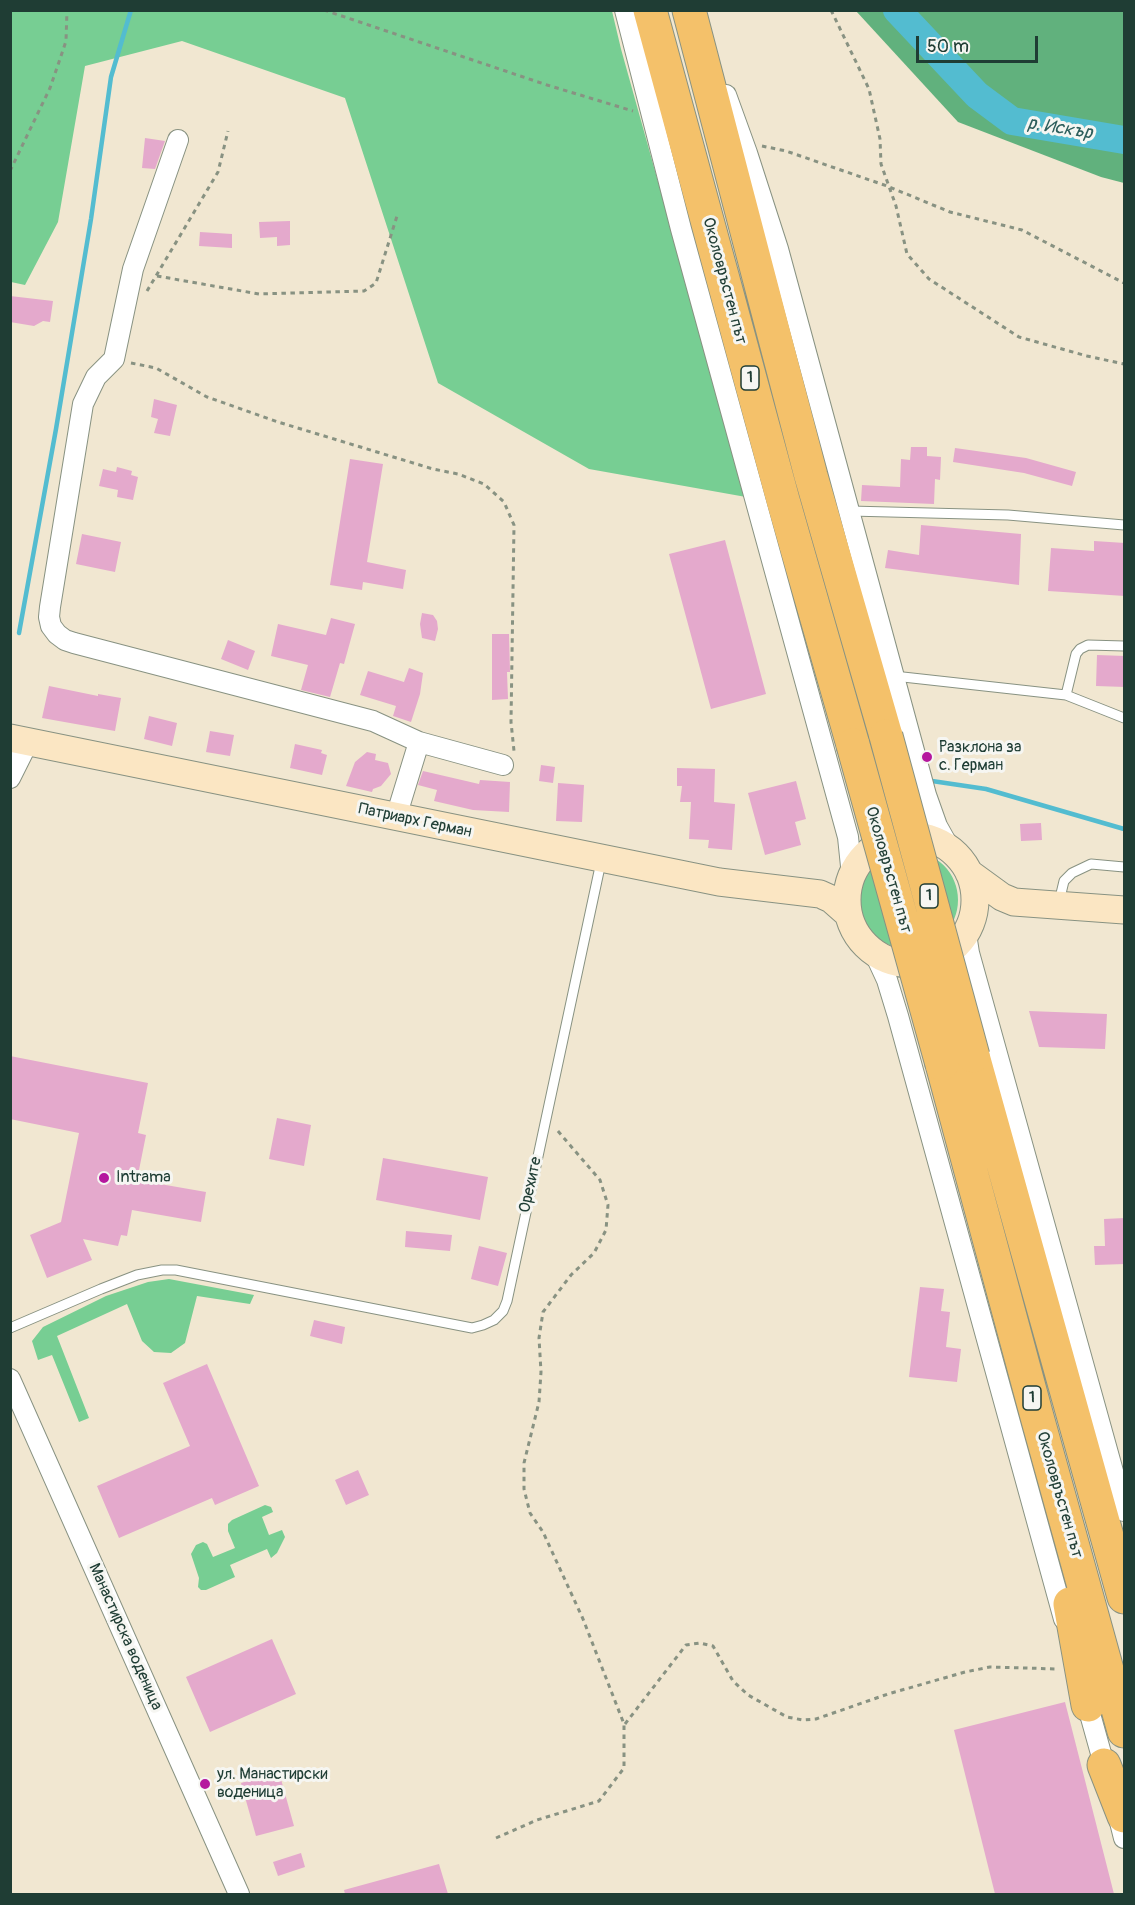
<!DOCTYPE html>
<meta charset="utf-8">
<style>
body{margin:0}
#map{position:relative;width:1135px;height:1905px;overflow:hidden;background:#f1e7d1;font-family:Pangolin,sans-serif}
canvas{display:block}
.frame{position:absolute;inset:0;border:12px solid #1f3d34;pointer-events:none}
.scale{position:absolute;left:916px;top:36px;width:122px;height:27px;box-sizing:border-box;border:3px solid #1f3d34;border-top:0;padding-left:8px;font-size:18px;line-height:21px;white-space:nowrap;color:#1f3d34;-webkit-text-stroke:4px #f6f6f2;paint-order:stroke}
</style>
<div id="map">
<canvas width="1135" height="1905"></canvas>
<div class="frame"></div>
<div class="scale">50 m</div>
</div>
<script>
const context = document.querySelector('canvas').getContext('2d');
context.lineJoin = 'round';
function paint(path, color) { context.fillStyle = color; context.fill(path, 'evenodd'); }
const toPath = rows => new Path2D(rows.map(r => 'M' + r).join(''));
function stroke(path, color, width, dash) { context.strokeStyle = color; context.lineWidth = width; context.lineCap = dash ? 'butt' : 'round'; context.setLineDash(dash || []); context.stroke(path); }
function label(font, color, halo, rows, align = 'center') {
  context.font = font + ' Pangolin,sans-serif'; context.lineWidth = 6; context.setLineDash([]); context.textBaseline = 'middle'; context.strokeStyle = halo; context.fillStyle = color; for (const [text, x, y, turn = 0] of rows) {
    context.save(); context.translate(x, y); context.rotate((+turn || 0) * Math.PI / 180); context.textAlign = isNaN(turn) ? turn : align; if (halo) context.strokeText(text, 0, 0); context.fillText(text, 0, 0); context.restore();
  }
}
const green = toPath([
 [10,11,612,11,621,49,746,497,589,469,438,383,345,98,182,41,85,66,58,222,25,285,11,282],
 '860 900a49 49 0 1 1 98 0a49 49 0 1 1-98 0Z',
 [169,1279,254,1295,250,1304,197,1296,185,1343,171,1353,154,1352,142,1341,127,1304,57,1336,89,1418,79,1422,52,1355,38,1360,32,1341,43,1327,106,1296,148,1282],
 [265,1505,271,1507,273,1512,262,1517,269,1535,282,1530,285,1537,277,1553,271,1558,267,1549,230,1565,235,1577,206,1590,201,1590,198,1587,199,1578,191,1554,196,1545,203,1542,207,1544,213,1557,235,1548,228,1531,228,1524,232,1520]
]);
const forest = toPath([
 [856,11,1124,11,1124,183,1101,177,958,122]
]);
const stream = toPath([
 [19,633,56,429,91,219,111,77,131,10],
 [932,781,986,789,1124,829]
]);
const river = toPath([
 [897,10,977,95,1012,121,1124,140]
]);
const building = toPath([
 [145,138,165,141,155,169,142,168],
 [290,221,290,245,277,246,277,237,260,238,259,222],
 [200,232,232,234,232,248,199,246],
 [10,296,53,301,50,322,43,321,34,326,10,322],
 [154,399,177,405,170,436,154,433,158,419,151,417],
 [911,447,927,447,927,456,941,457,940,480,935,479,934,504,861,501,862,485,900,487,901,459,910,460],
 [955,448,1026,458,1076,472,1072,486,1024,473,953,462],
 [350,459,383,464,367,562,406,570,403,589,363,582,362,590,330,585],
 [117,467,132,471,131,475,138,477,133,500,117,497,118,490,99,486,103,469,116,472],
 [921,525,1021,534,1019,585,885,568,888,550,919,555],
 [82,534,121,542,115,572,76,564],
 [725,540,766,694,711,709,669,554],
 [1094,541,1125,543,1125,596,1048,591,1051,548,1094,551],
 [422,613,433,615,437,621,438,629,435,641,422,638,420,624],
 [331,618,355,624,344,664,340,663,330,697,301,690,308,665,271,656,278,624,326,635],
 [492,634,509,634,510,672,507,672,508,699,492,700],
 [228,640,255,651,248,670,221,659],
 [1097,655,1125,656,1125,687,1096,686],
 [409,668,423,673,420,694,411,722,393,716,396,706,360,695,368,671,404,682],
 [49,686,98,696,98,694,121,698,115,731,42,718],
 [149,716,177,723,172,746,144,739],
 [210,731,234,735,230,756,206,752],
 [295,744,322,750,321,753,327,755,322,775,290,768],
 [367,752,376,754,375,760,388,763,391,774,381,786,373,789,372,792,346,786,355,762],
 [541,765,555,767,553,783,539,781],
 [677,768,715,769,714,802,735,804,732,850,708,848,709,840,689,839,691,802,680,802,682,786,677,786],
 [423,771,479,784,480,780,510,782,509,812,473,810,434,801,437,790,418,785],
 [796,781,806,819,795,822,801,845,765,855,748,793],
 [558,783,584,785,582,822,556,821],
 [1041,823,1042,840,1021,841,1020,824],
 [1029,1011,1107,1014,1105,1049,1039,1047],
 [10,1056,148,1083,138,1133,146,1135,137,1180,206,1192,201,1222,132,1210,127,1236,121,1235,118,1246,83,1239,92,1260,47,1278,30,1235,61,1222,79,1133,10,1119],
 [277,1118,311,1125,304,1166,269,1159],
 [383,1158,488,1177,480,1220,376,1200],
 [1125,1218,1125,1264,1095,1265,1094,1246,1105,1246,1104,1219],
 [406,1231,452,1235,450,1251,405,1247],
 [479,1246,507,1253,498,1286,471,1279],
 [920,1287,944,1289,941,1311,950,1312,946,1347,961,1349,957,1382,909,1377],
 [314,1320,345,1327,342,1344,310,1336],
 [207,1364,259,1486,215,1505,212,1498,119,1538,97,1486,190,1446,163,1383],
 [358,1470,369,1495,346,1505,335,1480],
 [272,1639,296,1694,210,1732,186,1677],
 [1065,1702,1114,1894,995,1894,954,1730],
 [279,1772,294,1826,256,1836,241,1783],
 [301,1853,305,1867,278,1876,273,1862],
 [439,1864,448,1894,345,1894,344,1890]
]);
const path = toPath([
 [324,10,547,85,633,111],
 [831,10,869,89,880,139,881,164,896,206,907,254,929,279,1019,337,1087,356,1124,364],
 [762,146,786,151,887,186,950,212,1022,230,1124,283],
 [10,171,50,88,60,59,66,41,67,10],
 [157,276,259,294,364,291,376,283,397,216],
 [147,291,218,172,228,131],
 [131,363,156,368,207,397,278,422,433,469,458,474,484,484,504,502,514,525,511,722,514,751],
 [625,1724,686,1645,700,1643,713,1646,733,1681,748,1695,787,1717,803,1720,816,1719,888,1694,965,1672,990,1667,1058,1669],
 [496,1838,537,1820,599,1801,624,1768,624,1724,583,1619,543,1532,530,1513,524,1489,524,1463,539,1402,541,1372,539,1338,543,1312,571,1275,594,1253,606,1230,608,1205,600,1180,557,1130]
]);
const lane = toPath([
 [850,511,1008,515,1124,525],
 [894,676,1066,695,1124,718],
 [1066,695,1076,654,1080,649,1088,645,1124,646],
 [1059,902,1064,881,1072,873,1091,864,1124,867],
 [10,1328,101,1289,137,1275,162,1270,176,1270,472,1328,483,1325,494,1320,503,1311,507,1301,601,862]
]);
const street = toPath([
 [625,10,681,229,848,837,852,876],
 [726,95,747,153,778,249,926,795,937,826,951,851],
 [178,140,133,269,114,359,96,377,83,404,50,607,49,617,51,626,57,634,65,640,74,643,373,721,419,742,396,817],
 [419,742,503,765],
 [10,778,28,742],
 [966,934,969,953,1124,1511],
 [875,954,887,980,898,1016,1064,1619],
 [10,1379,239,1894],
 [1085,1696,1107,1775],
 [1116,1806,1124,1838]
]);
const secondary = toPath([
 [10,738,719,882,820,894,831,899,848,914],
 '847 900a64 64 0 1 1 128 0a64 64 0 1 1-128 0Z',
 [969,873,1002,897,1014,902,1124,910]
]);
const highway = toPath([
 [650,10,783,500,853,745],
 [689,10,811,476,886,736],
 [973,1056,1124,1597],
 [942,1064,1036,1413,1124,1731],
 [1070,1604,1088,1705],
 [1104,1765,1124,1816]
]);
const highwayBridge = toPath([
 [886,736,973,1056],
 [853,745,942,1064]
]);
const markers = [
 [927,757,6,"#b5179e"],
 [104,1178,6,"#b5179e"],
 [205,1784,6,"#b5179e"]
];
const shields = [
 [750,378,18],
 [929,896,18],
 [1032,1398,18]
];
const shieldNames = [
 ["1",750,378],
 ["1",929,896],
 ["1",1032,1398]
];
const streetNames = [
 ["Околовръстен път",724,281,75],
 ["Патриарх Герман",415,821,12],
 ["Околовръстен път",888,870,74],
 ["Орехите",531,1185,-78],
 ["Околовръстен път",1059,1495,74],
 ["Манастирска воденица",125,1637,66]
];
const poiNames = [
 ["Разклона за",939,748],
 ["с. Герман",939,766],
 ["Intrama",116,1178],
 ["ул. Манастирски",217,1775],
 ["воденица",217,1793]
];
const waterNames = [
 ["р. Искър",1060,129,9]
];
paint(green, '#77ce93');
paint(forest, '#61b17d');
stroke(stream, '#53bcd0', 4.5);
stroke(river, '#53bcd0', 28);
paint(building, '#e4a9cc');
stroke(lane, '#889282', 11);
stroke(street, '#889282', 22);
stroke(secondary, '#889282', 29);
stroke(highway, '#889282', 35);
stroke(path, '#889282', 3, [4.5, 4.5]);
stroke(lane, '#fff', 9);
stroke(street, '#fff', 20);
stroke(secondary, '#fbe6c3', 27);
stroke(highway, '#f4c16a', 33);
stroke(highwayBridge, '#889282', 35, []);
stroke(highwayBridge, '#f4c16a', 33);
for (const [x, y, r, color] of markers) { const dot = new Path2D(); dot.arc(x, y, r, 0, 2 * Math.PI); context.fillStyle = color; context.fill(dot); stroke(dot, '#f6f6f2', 2); }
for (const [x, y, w] of shields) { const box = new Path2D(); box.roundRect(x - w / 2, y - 12, w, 24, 4.5); context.fillStyle = '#f6f6f2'; context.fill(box); stroke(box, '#1f3d34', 1.5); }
label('bold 15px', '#1f3d34', null, shieldNames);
label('16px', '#1f3d34', '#f6f6f2', streetNames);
label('16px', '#1f3d34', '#f6f6f2', poiNames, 'left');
label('italic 18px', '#2c5d5b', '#f6f6f2', waterNames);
</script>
